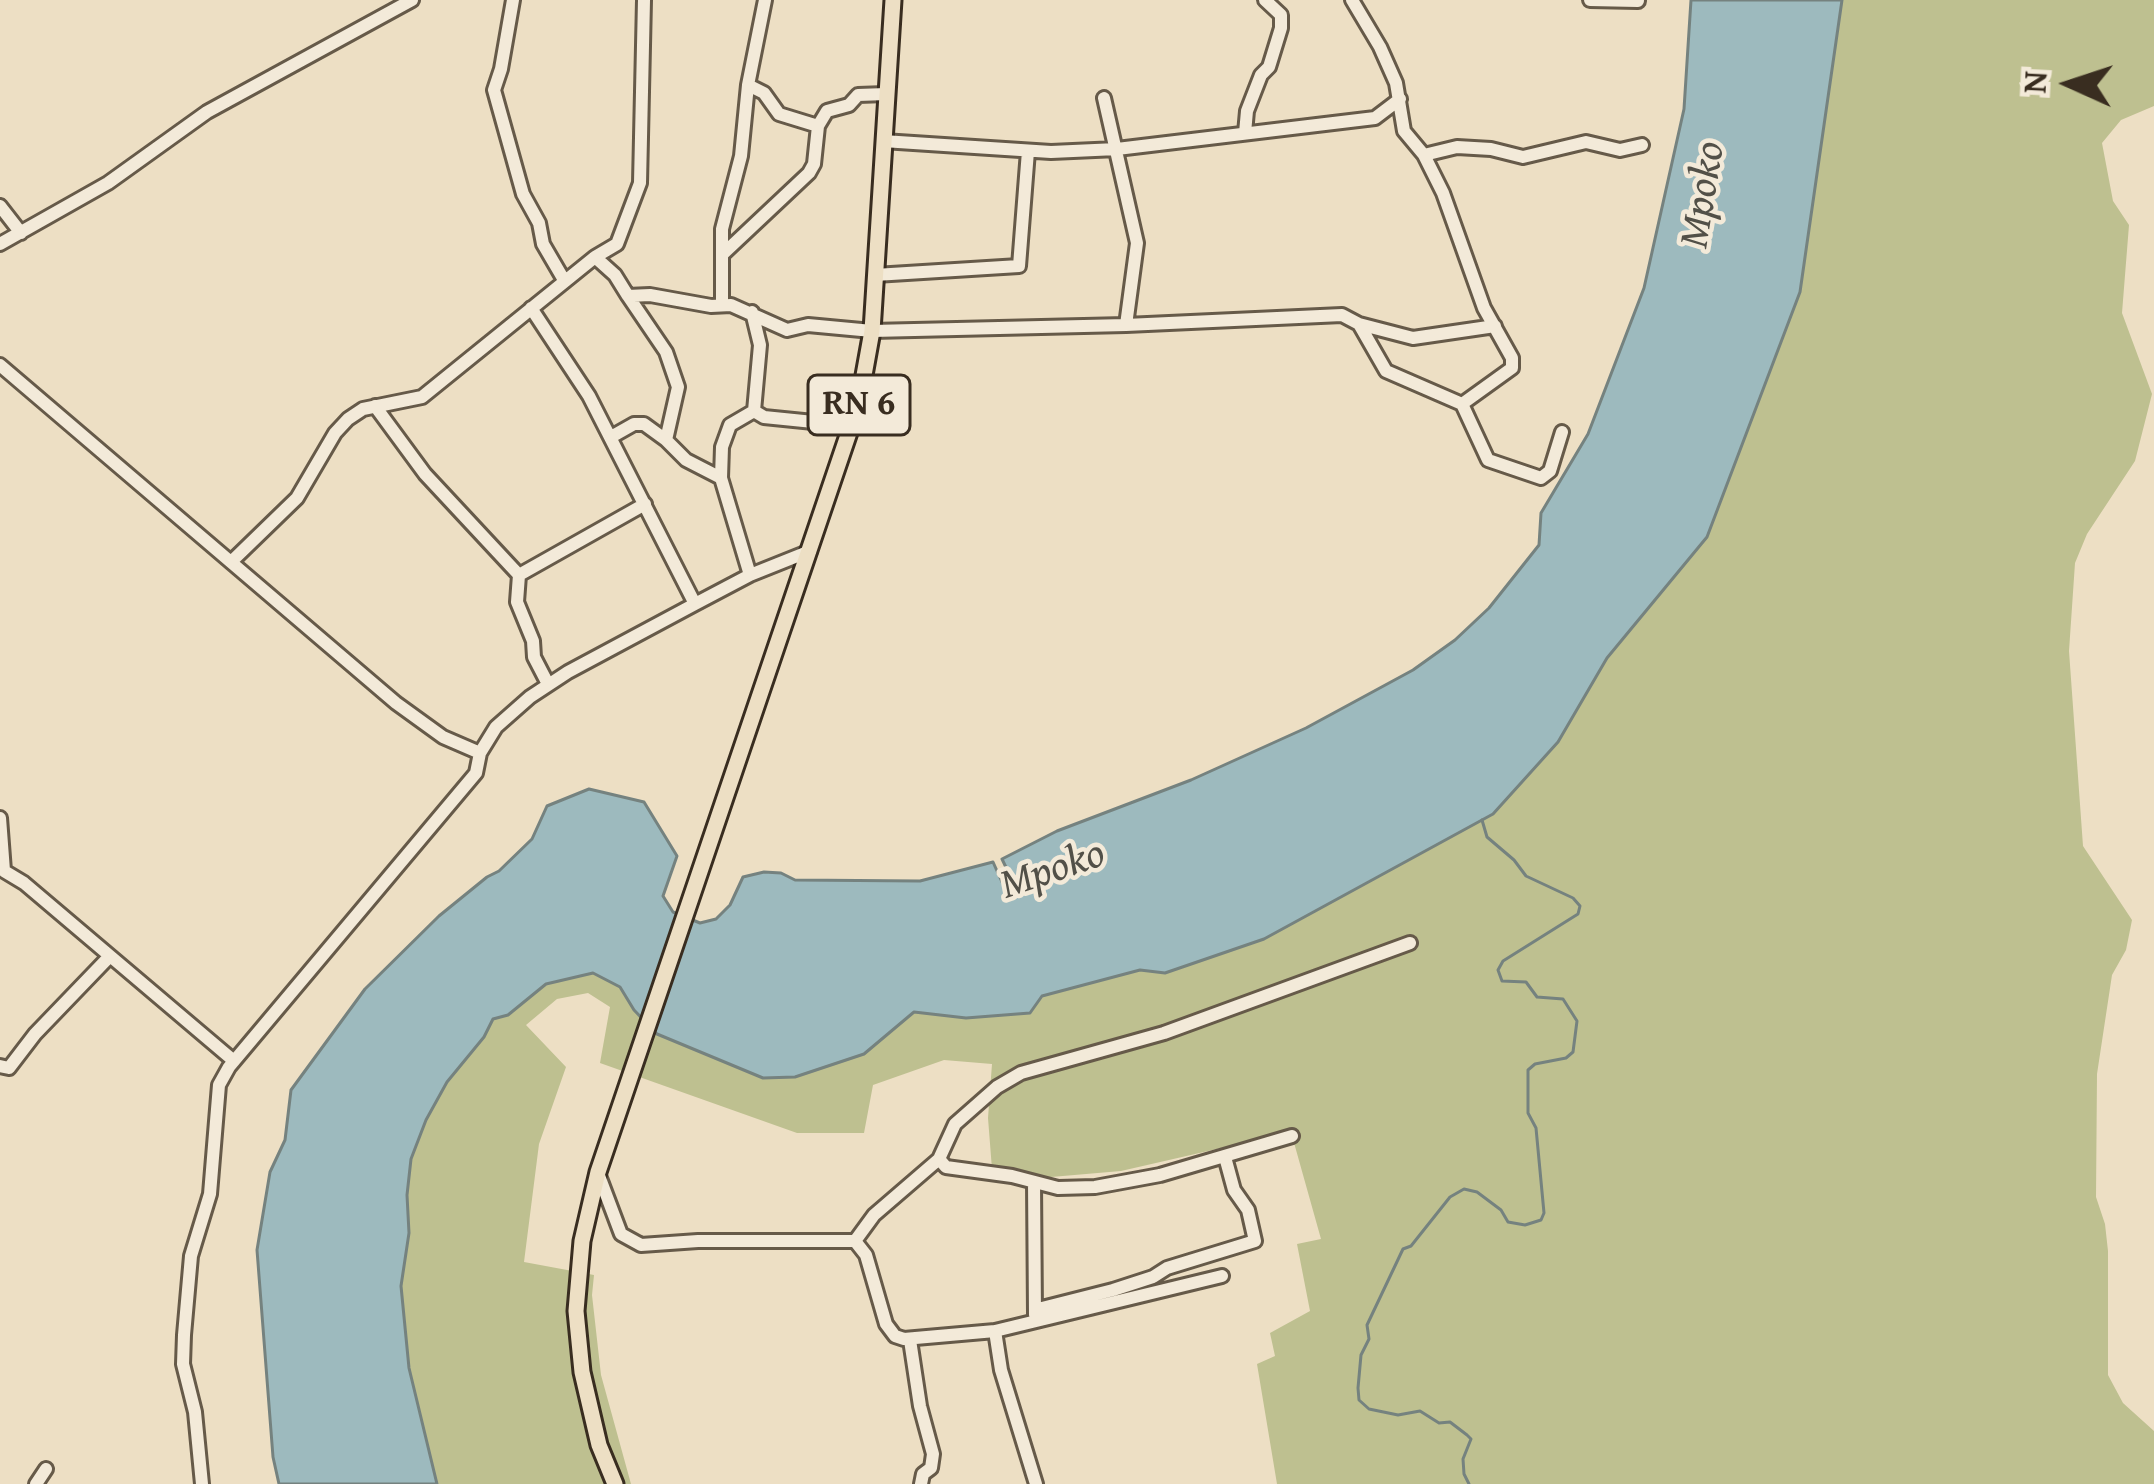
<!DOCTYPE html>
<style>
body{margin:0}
#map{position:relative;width:2154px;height:1484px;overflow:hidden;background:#eddfc4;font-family:"Gentium Book Plus",serif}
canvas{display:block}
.north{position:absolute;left:2010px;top:24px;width:120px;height:120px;-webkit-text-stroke:9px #f3ead9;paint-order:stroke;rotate:273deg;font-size:33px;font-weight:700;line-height:48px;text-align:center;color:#392d20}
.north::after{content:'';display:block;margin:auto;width:42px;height:54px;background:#392d20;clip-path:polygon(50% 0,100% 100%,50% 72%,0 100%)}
</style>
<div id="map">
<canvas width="2154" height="1484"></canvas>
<div class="north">N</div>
</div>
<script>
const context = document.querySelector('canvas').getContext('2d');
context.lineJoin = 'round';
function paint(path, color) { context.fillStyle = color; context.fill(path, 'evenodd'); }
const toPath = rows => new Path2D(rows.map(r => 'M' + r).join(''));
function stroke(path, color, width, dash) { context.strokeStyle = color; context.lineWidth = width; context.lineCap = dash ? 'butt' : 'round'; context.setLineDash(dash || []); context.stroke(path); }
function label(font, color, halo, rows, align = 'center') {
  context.font = font + ' "Gentium Book Plus",serif'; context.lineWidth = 9; context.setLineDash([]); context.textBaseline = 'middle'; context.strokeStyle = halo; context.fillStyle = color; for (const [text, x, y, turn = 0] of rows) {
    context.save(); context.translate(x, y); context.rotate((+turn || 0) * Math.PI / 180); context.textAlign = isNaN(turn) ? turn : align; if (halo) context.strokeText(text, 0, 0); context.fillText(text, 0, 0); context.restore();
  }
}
const green = toPath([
 [1842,0,2154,0,2154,106,2121,120,2102,143,2113,201,2129,225,2122,313,2152,394,2135,461,2087,534,2075,563,2069,651,2083,846,2132,920,2126,950,2112,975,2097,1074,2096,1197,2105,1224,2108,1251,2108,1375,2123,1403,2154,1431,2154,1484,1277,1484,1257,1364,1275,1356,1270,1333,1310,1311,1297,1244,1321,1239,1291,1132,1121,1171,993,1182,988,1118,992,1064,944,1060,873,1085,864,1133,797,1133,600,1063,610,1007,588,993,557,999,526,1025,566,1067,539,1144,524,1262,594,1275,592,1295,601,1375,631,1484,437,1484,409,1368,401,1286,409,1233,407,1195,411,1159,426,1120,447,1082,484,1037,493,1018,508,1015,547,984,592,973,620,987,634,1010,763,1077,864,1054,914,1012,966,1018,1030,1013,1042,996,1140,970,1166,973,1264,939,1493,814,1558,742,1607,658,1707,537,1800,292]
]);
const water = toPath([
 [1691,0,1842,0,1800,292,1707,537,1607,658,1558,742,1493,814,1264,939,1165,973,1140,970,1042,996,1030,1013,966,1018,914,1012,864,1054,795,1077,763,1078,657,1034,634,1010,620,987,593,973,546,984,508,1015,493,1019,484,1037,447,1082,426,1120,411,1159,407,1195,409,1233,401,1286,409,1368,437,1484,279,1484,273,1457,257,1250,270,1172,285,1140,291,1090,365,989,439,916,487,877,499,871,532,839,547,806,589,789,644,802,677,856,663,896,673,912,700,923,716,919,730,905,743,877,764,872,781,873,795,880,920,881,993,862,1002,882,1013,882,1002,859,1057,831,1191,780,1306,728,1413,670,1455,640,1489,608,1539,545,1541,513,1588,434,1644,288,1684,109,1691,0]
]);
const stream = toPath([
 [1469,1484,1464,1474,1463,1459,1471,1439,1467,1435,1450,1422,1439,1423,1420,1411,1398,1415,1369,1409,1359,1400,1358,1388,1361,1355,1369,1339,1367,1325,1403,1249,1411,1246,1450,1197,1464,1189,1477,1192,1501,1210,1508,1222,1525,1225,1541,1220,1544,1213,1536,1128,1528,1113,1528,1070,1535,1064,1566,1058,1573,1052,1577,1021,1563,999,1537,997,1526,982,1502,981,1498,970,1503,961,1578,914,1580,906,1573,898,1526,876,1514,860,1487,837,1482,820]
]);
const minor = toPath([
 [513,0,501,69,494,90,523,194,539,223,543,244,564,280],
 [1352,0,1380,47,1396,83,1404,131,1424,155,1443,193,1484,308,1512,358,1512,368,1462,404],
 [1590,0,1638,1],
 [748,85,764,93,779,114,818,126],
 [1104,98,1137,243,1126,325],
 [1245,133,1247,111,1261,75,1269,67,1281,28,1281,15,1265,0],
 [883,141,1051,152,1117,149,1375,118,1400,99],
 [1424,155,1457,147,1491,149,1523,157,1586,142,1620,150,1642,145],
 [0,206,21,233],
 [0,244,108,183,207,112,412,0],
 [724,253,809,173,814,164,818,126,827,111,849,105,858,95,886,94],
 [595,257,617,244,640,183,644,0],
 [875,275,1019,266,1028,151],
 [628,296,666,352,678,387,666,440,686,460,721,478,750,575],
 [722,305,722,229,741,156,748,85,765,0],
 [531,308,589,396,695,604],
 [1359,324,1413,338,1495,326],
 [0,365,396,703,443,737,480,753],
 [375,406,425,474,519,575,645,504],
 [754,411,764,417,853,426],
 [611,437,634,424,644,424,666,440],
 [721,478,722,447,730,425,754,411,760,345,752,312],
 [232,561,297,498,335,433,348,419,363,409,422,397,595,257,615,275,628,296,650,295,711,306,731,305,787,330,808,325,872,331,1126,325,1342,315,1359,324,1386,371,1462,404,1488,460,1541,478,1550,471,1562,432],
 [519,575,517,602,533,641,534,657,548,684],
 [0,818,4,871,24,883,234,1061],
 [0,1066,9,1068,35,1034,110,956],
 [939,1159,946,1167,1012,1176,1058,1188,1095,1187,1160,1175,1292,1136],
 [598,1173,621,1234,641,1245,698,1241,855,1241,866,1255,886,1324,895,1336,904,1339,995,1331,1222,1276],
 [1034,1182,1035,1315],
 [855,1241,874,1215,939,1159,955,1124,997,1087,1021,1073,1164,1033,1410,943],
 [1038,1309,1113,1290,1153,1277,1167,1268,1255,1241,1248,1210,1234,1190,1225,1157],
 [995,1331,1001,1370,1036,1484],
 [910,1340,920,1406,933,1454,931,1468,923,1474,921,1484],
 [36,1484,46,1469],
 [202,1484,195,1412,183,1364,184,1335,191,1256,210,1194,219,1085,229,1067,476,773,480,753,496,727,530,697,568,672,695,604,750,575,810,551]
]);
const major = toPath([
 [615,1484,599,1445,582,1372,576,1311,582,1241,598,1172,859,403,872,331,893,0]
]);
const shields = [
 [859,405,102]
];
const shieldNames = [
 ["RN 6",859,405]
];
const waterNames = [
 ["Mpoko",1704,195,-81],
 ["Mpoko",1053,871,-19]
];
paint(green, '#bec090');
paint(water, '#9dbabe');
stroke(water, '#75827f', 3);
stroke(stream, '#75827f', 3);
stroke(minor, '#665a49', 18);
stroke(major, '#392d20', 21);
stroke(minor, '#f3ead9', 12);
stroke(major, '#eddfc4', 15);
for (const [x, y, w] of shields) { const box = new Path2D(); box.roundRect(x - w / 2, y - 30, w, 60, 9); context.fillStyle = '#f3ead9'; context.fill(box); stroke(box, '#392d20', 3); }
label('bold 36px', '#392d20', null, shieldNames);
label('italic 42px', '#525048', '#f3ead9', waterNames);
</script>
